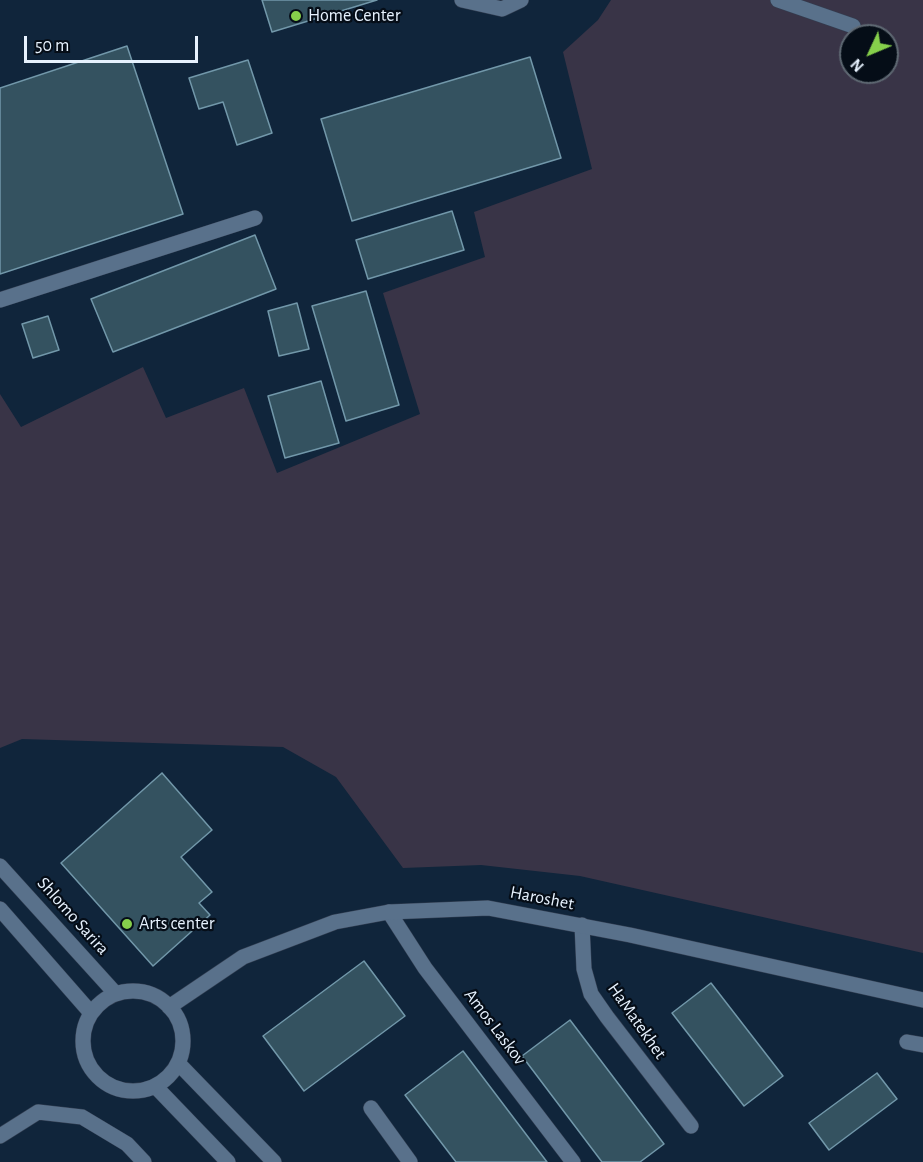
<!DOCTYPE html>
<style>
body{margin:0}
#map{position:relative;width:923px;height:1162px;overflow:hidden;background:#10253b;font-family:"Alegreya Sans",sans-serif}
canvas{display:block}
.north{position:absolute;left:839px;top:24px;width:60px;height:60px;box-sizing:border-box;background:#050d17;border:2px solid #5f6973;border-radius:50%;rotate:226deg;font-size:16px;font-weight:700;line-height:24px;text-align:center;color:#e7f2fe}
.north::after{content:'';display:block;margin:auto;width:21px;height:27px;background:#86cf4b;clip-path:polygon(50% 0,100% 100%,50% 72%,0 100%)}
.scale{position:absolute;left:24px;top:36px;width:174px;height:27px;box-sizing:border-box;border:3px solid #e7f2fe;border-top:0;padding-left:8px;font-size:18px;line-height:21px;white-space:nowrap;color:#e7f2fe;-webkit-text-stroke:4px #050d17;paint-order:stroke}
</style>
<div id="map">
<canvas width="923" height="1162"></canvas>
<div class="north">N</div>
<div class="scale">50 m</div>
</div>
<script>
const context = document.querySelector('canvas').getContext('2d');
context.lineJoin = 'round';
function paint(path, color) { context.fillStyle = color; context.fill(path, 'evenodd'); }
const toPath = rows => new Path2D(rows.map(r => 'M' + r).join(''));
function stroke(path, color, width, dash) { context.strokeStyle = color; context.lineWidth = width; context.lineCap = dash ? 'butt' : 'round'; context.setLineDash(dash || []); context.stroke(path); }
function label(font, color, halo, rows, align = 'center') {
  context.font = font + ' "Alegreya Sans",sans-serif'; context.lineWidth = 4.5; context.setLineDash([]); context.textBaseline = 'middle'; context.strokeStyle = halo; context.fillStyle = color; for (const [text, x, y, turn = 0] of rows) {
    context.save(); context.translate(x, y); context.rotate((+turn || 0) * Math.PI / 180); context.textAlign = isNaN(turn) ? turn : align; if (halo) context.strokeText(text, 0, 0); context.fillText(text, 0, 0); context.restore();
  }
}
const green = toPath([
 [611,0,923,0,923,953,580,876,481,865,403,868,336,777,283,747,22,739,0,748,0,394,21,427,143,367,166,418,244,388,277,473,420,414,383,293,485,257,474,212,592,169,563,52,598,20],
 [851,36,887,36,887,72,851,72]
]);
const building = toPath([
 [262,0,377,0,272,32,262,0],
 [127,46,183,214,0,274,0,88,127,46],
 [530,57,561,158,352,221,321,119,530,57],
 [248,60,272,133,237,145,223,102,199,109,189,78,248,60],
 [452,211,464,250,368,279,356,240,452,211],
 [255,235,276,289,113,352,91,299,255,235],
 [366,291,399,405,346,421,312,306,366,291],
 [297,303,309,349,279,356,268,311,297,303],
 [48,316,59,350,33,358,22,324,48,316],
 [321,381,339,443,285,458,268,396,321,381],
 [162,773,212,830,181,857,212,892,199,903,210,915,153,966,61,863,162,773],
 [364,961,405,1016,304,1091,263,1036,364,961],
 [711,983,783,1076,744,1106,672,1013,711,983],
 [570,1020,664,1144,640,1162,602,1162,522,1056,570,1020],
 [463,1051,547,1162,456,1162,405,1095,463,1051],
 [877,1073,897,1099,829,1150,809,1123,877,1073]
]);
const minor = toPath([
 [462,0,502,9,521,0],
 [778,0,853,26],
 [0,300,255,218],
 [389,912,425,968,573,1162],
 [582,925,584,969,591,994,607,1017,691,1126],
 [907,1042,923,1045],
 [371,1108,410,1162],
 [0,1136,38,1112,82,1117,127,1144,144,1162]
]);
const tertiary = toPath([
 [0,866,116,994],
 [0,909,91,1013],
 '83 1041a50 50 0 1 1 100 0a50 50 0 1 1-100 0Z',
 [169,1007,243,957,335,922,389,912,488,908,630,935,923,1000],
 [178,1063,274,1162],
 [155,1086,228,1162]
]);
const markers = [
 [296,16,6,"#86cf4b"],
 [127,924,6,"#86cf4b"]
];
const poiNames = [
 ["Home Center",308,16],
 ["Arts center",139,924]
];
const streetNames = [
 ["Haroshet",542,898,11],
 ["Shlomo Sarira",73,916,48],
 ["HaMatekhet",637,1021,55],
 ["Amos Laskov",495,1027,53]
];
paint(green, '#393447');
paint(building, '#345260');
stroke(building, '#7298aa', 1.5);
stroke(minor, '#333f52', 16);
stroke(tertiary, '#333f52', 16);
stroke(minor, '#59718b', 15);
stroke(tertiary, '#59718b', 15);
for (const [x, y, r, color] of markers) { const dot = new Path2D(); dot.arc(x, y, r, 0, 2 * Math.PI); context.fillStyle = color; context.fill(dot); stroke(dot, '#050d17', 2); }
label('18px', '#e7f2fe', '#050d17', poiNames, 'left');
label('18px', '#e7f2fe', '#050d17', streetNames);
</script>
